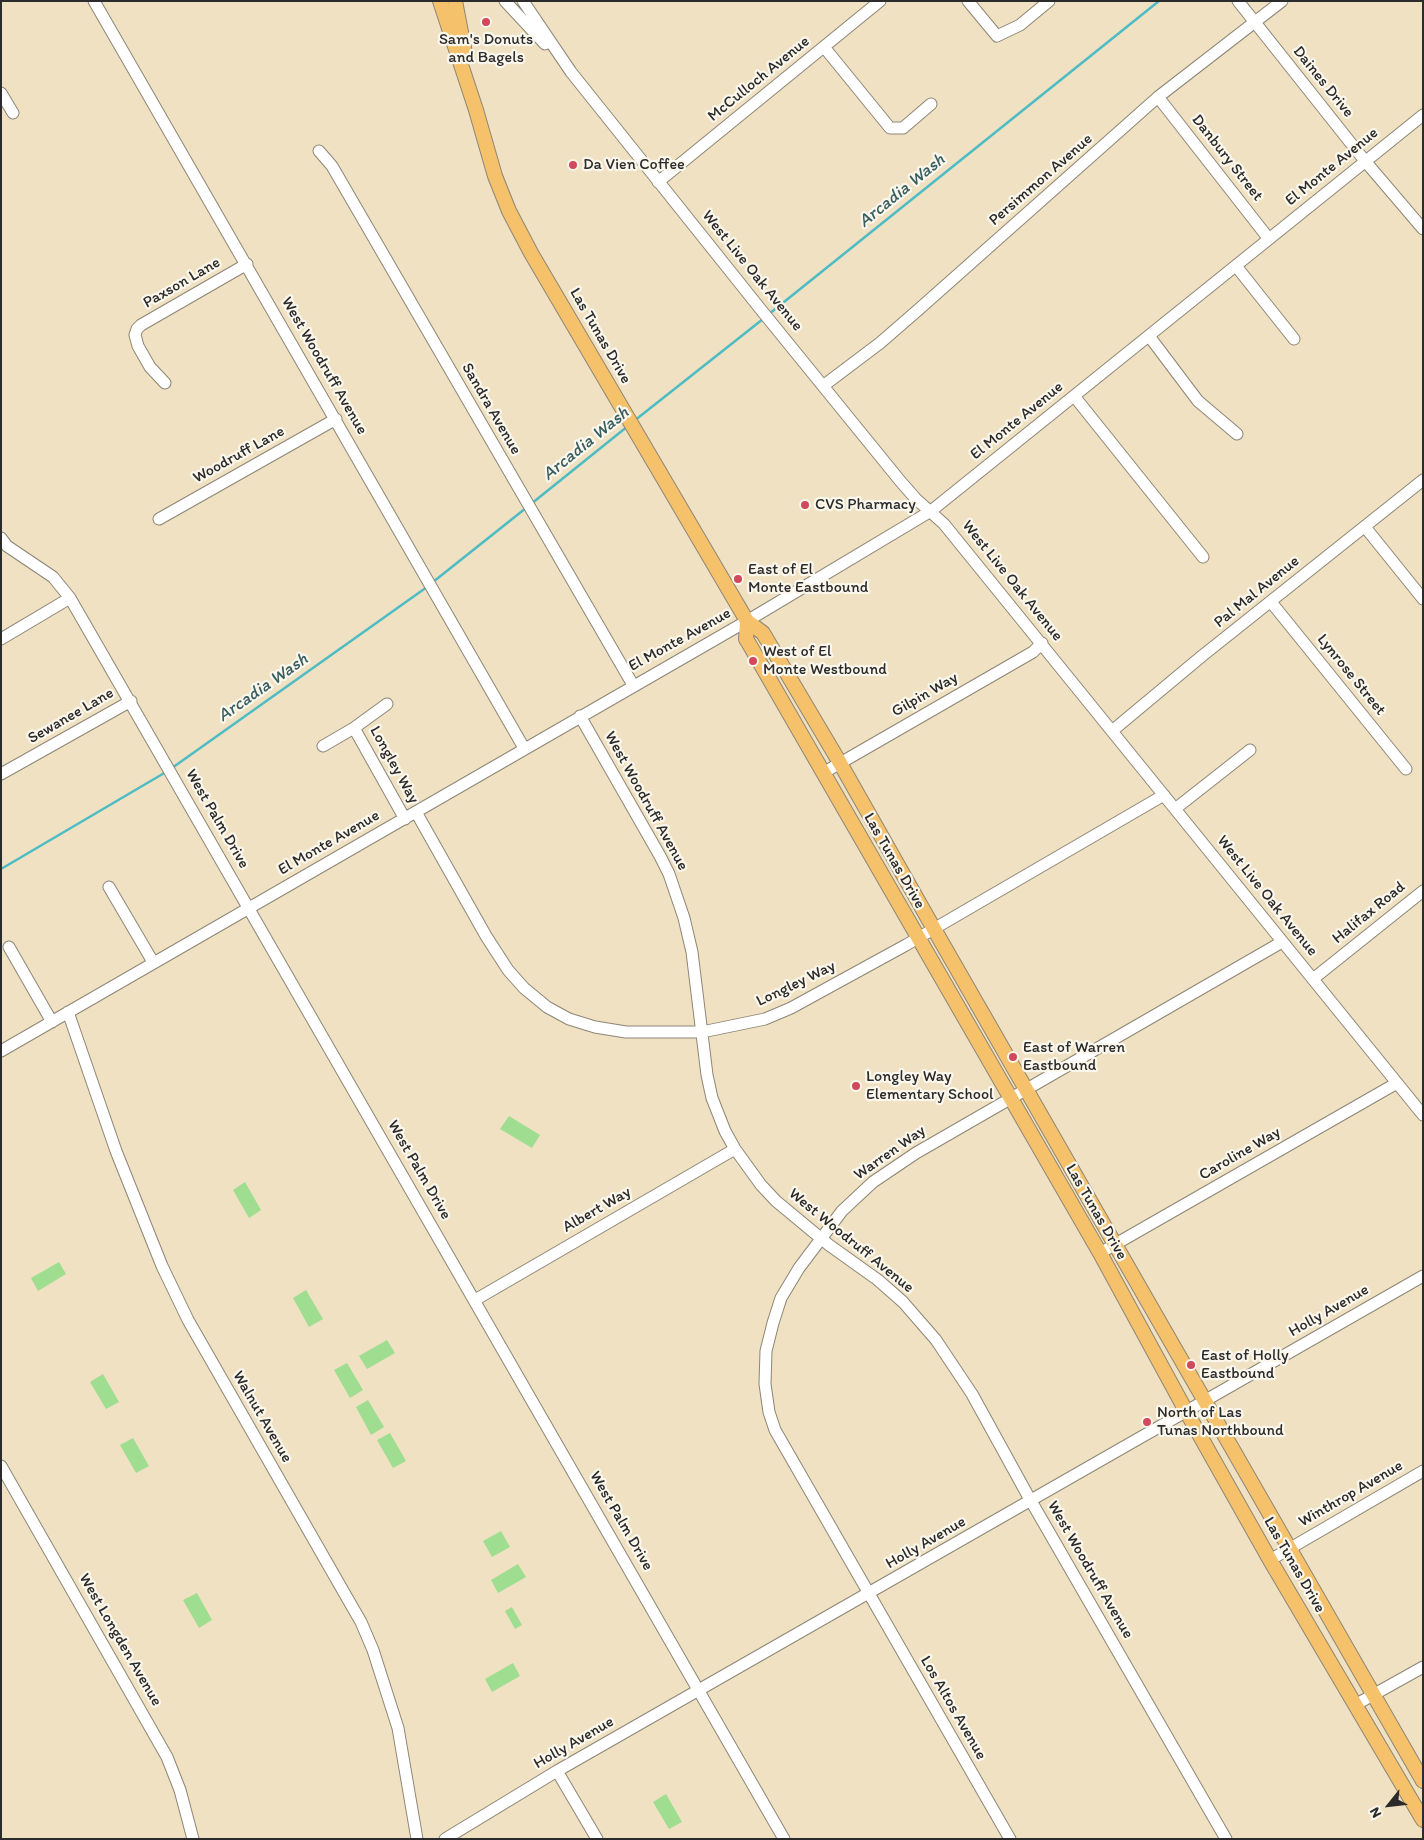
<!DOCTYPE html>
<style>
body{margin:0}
#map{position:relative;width:1424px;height:1840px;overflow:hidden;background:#efe1c2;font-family:Itim,sans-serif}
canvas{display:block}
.frame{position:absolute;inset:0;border:2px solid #2b2b2b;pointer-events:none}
.north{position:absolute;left:1364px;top:1780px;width:50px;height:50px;-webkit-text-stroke:4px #fbf7ec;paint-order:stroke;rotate:241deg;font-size:14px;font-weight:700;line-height:20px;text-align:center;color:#2b2b2b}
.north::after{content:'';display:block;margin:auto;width:18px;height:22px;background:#2b2b2b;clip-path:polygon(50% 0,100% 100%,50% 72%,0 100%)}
</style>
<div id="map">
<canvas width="1424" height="1840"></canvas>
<div class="frame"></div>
<div class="north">N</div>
</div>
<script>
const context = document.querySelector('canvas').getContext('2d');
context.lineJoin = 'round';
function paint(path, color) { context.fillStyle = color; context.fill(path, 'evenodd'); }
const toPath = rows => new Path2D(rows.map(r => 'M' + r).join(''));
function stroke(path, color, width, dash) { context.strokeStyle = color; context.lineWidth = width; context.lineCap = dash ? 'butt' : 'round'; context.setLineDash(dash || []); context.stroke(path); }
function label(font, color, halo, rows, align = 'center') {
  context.font = font + ' Itim,sans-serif'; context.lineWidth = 4.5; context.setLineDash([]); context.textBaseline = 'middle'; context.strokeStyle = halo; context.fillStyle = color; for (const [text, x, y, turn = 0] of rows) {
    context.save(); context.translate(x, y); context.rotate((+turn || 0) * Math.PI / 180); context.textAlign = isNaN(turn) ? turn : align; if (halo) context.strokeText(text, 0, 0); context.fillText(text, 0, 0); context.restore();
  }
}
const green = toPath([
 [509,1116,540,1135,532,1148,500,1129],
 [245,1182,261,1210,249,1218,233,1190],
 [59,1262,66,1274,38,1291,31,1278],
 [306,1290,323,1319,309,1327,293,1298],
 [387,1340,395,1353,367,1369,359,1356],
 [347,1363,363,1390,350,1398,334,1370],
 [103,1374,119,1402,106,1409,90,1382],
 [368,1400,384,1427,371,1435,356,1407],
 [390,1433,406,1461,393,1468,377,1440],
 [133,1438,149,1466,136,1473,120,1445],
 [501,1531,510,1547,492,1557,483,1541],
 [518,1564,526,1577,498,1593,491,1580],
 [197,1593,212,1620,199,1628,183,1600],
 [512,1607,522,1625,515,1629,505,1611],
 [513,1663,520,1676,492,1692,485,1679],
 [666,1794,682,1822,669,1829,653,1802]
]);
const stream = toPath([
 [769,314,1159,1],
 [634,421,763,319],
 [531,504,628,426],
 [433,582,526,508],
 [172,768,427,587],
 [1,869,166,772]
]);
const minor = toPath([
 [94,1,524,748],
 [505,1,545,44],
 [523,1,571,72,762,311,901,482,916,499,944,524,1423,1115],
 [968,1,997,36,1020,25,1049,1],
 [1238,1,1365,161,1423,229],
 [824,47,890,128,903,128,931,104],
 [1,93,13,113],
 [1158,97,1269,239],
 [319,151,332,166,633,685],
 [658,182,880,1],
 [1236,266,1294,339],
 [1149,336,1198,401,1237,434],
 [165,383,150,367,138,346,135,335,137,329,141,325,247,264],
 [823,386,880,343,918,310,1158,97,1282,1],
 [1074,396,1203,557],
 [159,519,336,419],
 [1365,527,1423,599],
 [1,538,7,546,53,577,70,598,784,1839],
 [1271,602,1406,769],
 [1,639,70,598],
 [580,716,660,856,669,874,684,918,692,952,707,1075,712,1098,725,1131,735,1149,761,1185,776,1201,829,1245,878,1280,903,1302,936,1340,972,1394,1027,1494,1226,1839],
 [354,728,405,819],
 [1112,731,1202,656,1423,480],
 [323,746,354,728,387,704],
 [823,773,1033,652,1042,643],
 [1,774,131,701],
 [1175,809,1250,750],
 [416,812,486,936,508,970,524,988,547,1007,569,1019,595,1027,626,1032,702,1032,765,1019,791,1008,906,945,1164,795],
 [109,887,153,962],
 [9,947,52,1022],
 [1313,979,1423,891],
 [68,1012,116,1151,162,1266,188,1320,346,1596,361,1622,373,1650,398,1728,417,1839],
 [1,1051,747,621,931,511,1423,115],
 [1100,1253,1397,1083],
 [475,1300,735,1149],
 [1,1466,167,1757,180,1790,193,1839],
 [1270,1560,1423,1471],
 [1355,1705,1423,1667],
 [557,1771,597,1839],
 [445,1839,557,1771,1423,1276],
 [1010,1839,775,1430,769,1412,765,1384,766,1351,773,1323,781,1298,799,1268,842,1211,873,1182,916,1153,1282,942]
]);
const major = toPath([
 [440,1,476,110,495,176,509,211,531,253,747,621,763,633,840,763,934,929,1423,1781],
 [455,1,465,53],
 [747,621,746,639,748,642,1100,1253,1186,1411,1270,1560,1423,1820]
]);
const markers = [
 [486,22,5,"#d1495b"],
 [573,165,5,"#d1495b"],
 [805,505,5,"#d1495b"],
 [738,579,5,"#d1495b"],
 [753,661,5,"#d1495b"],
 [1013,1057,5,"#d1495b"],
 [856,1086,5,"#d1495b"],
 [1191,1365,5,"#d1495b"],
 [1147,1422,5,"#d1495b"]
];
const poiNames = [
 ["Sam's Donuts",486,40,"center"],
 ["and Bagels",486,58,"center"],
 ["Da Vien Coffee",583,165],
 ["CVS Pharmacy",815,505],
 ["East of El",748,570],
 ["Monte Eastbound",748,588],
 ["West of El",763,652],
 ["Monte Westbound",763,670],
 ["East of Warren",1023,1048],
 ["Eastbound",1023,1066],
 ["Longley Way",866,1077],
 ["Elementary School",866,1095],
 ["East of Holly",1201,1356],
 ["Eastbound",1201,1374],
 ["North of Las",1157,1413],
 ["Tunas Northbound",1157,1431]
];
const streetNames = [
 ["McCulloch Avenue",759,79,-39],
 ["Daines Drive",1323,82,51],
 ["Danbury Street",1227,158,52],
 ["El Monte Avenue",1332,167,-39],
 ["Persimmon Avenue",1041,180,-41],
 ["West Live Oak Avenue",752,271,51],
 ["Paxson Lane",182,283,-30],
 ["Las Tunas Drive",600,336,60],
 ["West Woodruff Avenue",324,366,60],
 ["Sandra Avenue",491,409,60],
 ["El Monte Avenue",1017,421,-39],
 ["Woodruff Lane",239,455,-29],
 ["West Live Oak Avenue",1012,581,51],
 ["Pal Mal Avenue",1257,592,-39],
 ["El Monte Avenue",680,640,-29],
 ["Lynrose Street",1351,675,51],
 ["Gilpin Way",925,695,-30],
 ["Sewanee Lane",71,716,-30],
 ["Longley Way",394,765,61],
 ["West Woodruff Avenue",646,801,61],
 ["West Palm Drive",217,819,60],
 ["El Monte Avenue",329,843,-30],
 ["Las Tunas Drive",894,861,60],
 ["West Live Oak Avenue",1267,896,51],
 ["Halifax Road",1369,913,-39],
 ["Longley Way",796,984,-26],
 ["Warren Way",890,1153,-35],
 ["Caroline Way",1240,1154,-30],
 ["West Palm Drive",419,1170,60],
 ["Albert Way",597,1210,-30],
 ["Las Tunas Drive",1096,1212,60],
 ["West Woodruff Avenue",851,1241,39],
 ["Holly Avenue",1329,1311,-30],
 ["Walnut Avenue",262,1417,60],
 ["Winthrop Avenue",1351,1494,-30],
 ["West Palm Drive",621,1521,60],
 ["Holly Avenue",926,1543,-30],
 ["Las Tunas Drive",1294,1565,60],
 ["West Woodruff Avenue",1090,1570,60],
 ["West Longden Avenue",120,1640,60],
 ["Los Altos Avenue",953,1708,60],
 ["Holly Avenue",574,1743,-30]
];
const waterNames = [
 ["Arcadia Wash",902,191,-39],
 ["Arcadia Wash",586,444,-39],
 ["Arcadia Wash",263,688,-35]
];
paint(green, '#9fdd91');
stroke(stream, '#4dbcc4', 2.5);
stroke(minor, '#8d8676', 13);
stroke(major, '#8d8676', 16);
stroke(minor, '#fff', 11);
stroke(major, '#f6c16b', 14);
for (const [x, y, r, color] of markers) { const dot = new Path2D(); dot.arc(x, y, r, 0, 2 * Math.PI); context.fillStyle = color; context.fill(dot); stroke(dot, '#fbf7ec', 2); }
label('16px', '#2b2b2b', '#fbf7ec', poiNames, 'left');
label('16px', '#2b2b2b', '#fbf7ec', streetNames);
label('italic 18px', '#375e61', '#fbf7ec', waterNames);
</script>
